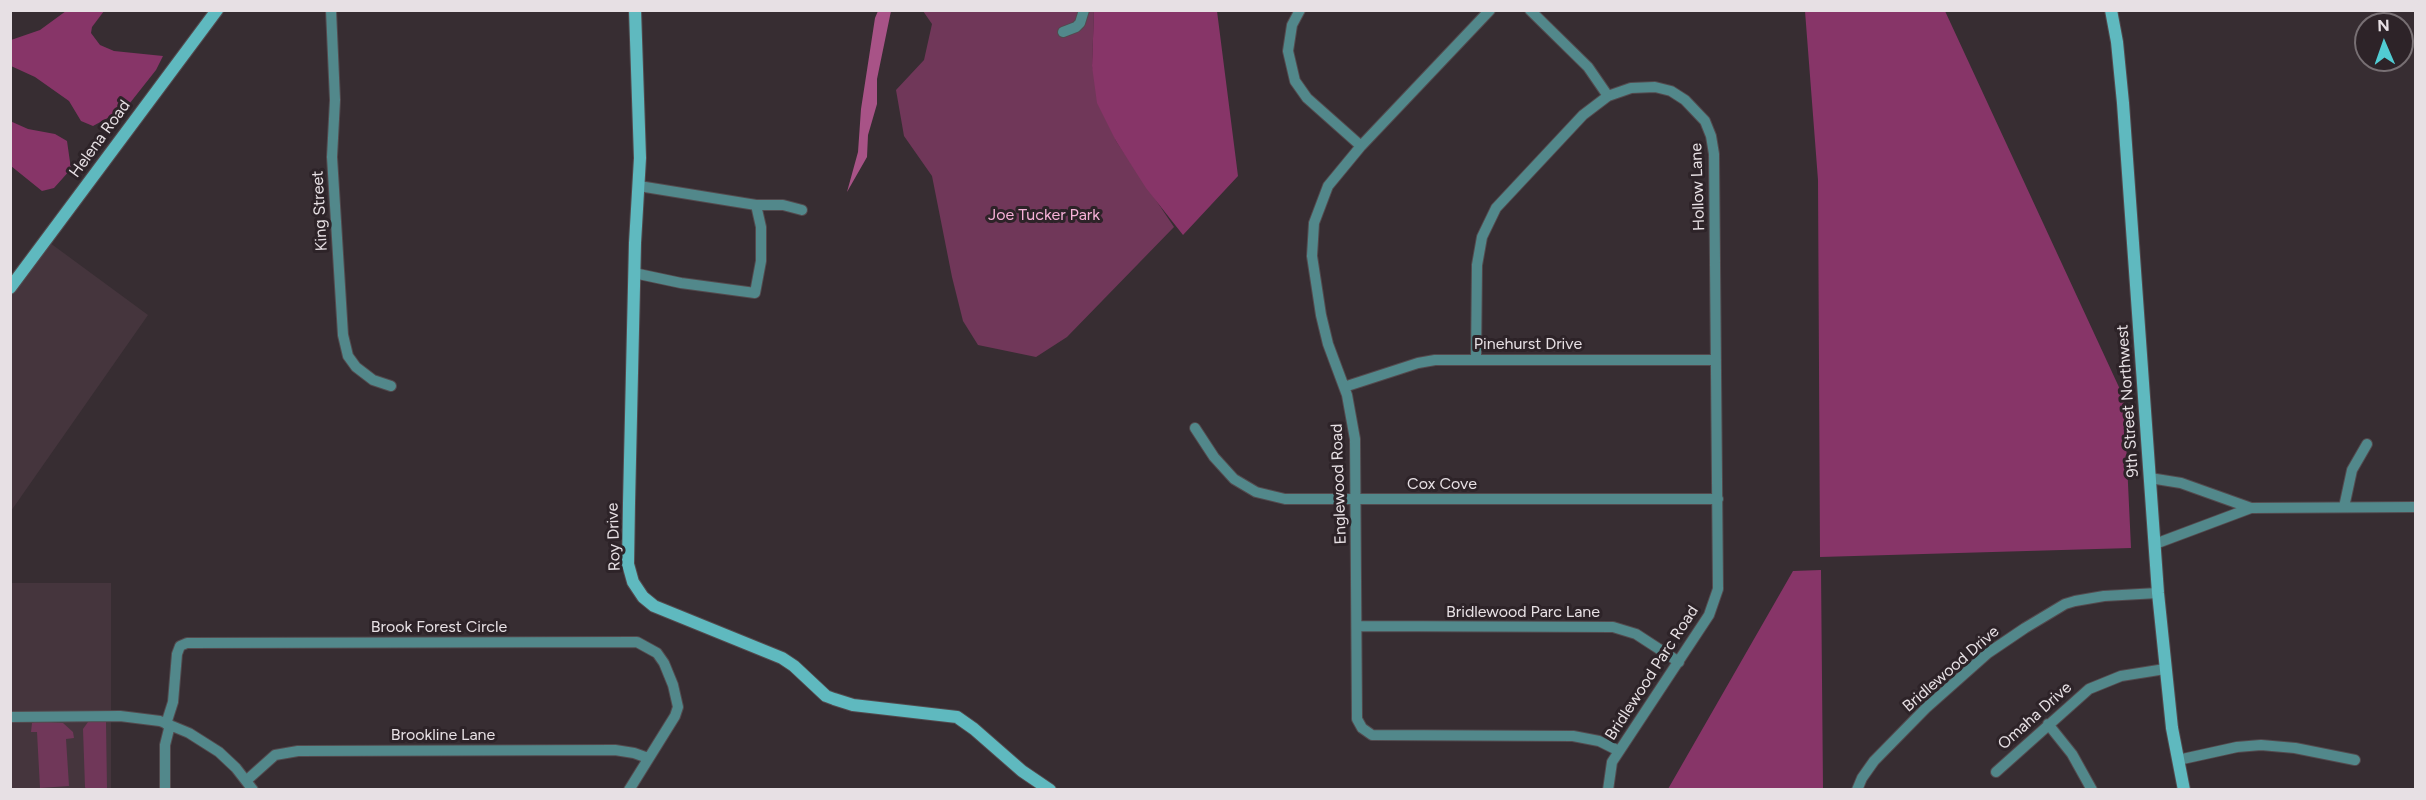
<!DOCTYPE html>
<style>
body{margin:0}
#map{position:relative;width:2426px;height:800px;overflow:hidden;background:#372d32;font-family:Figtree,sans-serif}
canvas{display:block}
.frame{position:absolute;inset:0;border:12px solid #e7e0e4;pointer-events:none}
.north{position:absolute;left:2354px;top:12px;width:60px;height:60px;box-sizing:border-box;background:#2d2328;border:2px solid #776f73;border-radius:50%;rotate:358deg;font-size:16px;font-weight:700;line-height:24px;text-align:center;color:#e7e0e4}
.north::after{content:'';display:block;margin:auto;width:21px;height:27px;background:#51ccd3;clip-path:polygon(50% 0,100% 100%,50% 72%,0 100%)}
</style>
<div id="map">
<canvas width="2426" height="800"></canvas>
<div class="frame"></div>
<div class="north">N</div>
</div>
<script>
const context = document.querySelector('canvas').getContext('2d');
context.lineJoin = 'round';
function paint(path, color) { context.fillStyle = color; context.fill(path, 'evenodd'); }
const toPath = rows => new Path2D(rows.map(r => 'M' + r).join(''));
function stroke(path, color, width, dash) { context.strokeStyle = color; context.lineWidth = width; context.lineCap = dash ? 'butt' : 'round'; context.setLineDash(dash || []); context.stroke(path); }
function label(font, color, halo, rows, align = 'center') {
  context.font = font + ' Figtree,sans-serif'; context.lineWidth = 6; context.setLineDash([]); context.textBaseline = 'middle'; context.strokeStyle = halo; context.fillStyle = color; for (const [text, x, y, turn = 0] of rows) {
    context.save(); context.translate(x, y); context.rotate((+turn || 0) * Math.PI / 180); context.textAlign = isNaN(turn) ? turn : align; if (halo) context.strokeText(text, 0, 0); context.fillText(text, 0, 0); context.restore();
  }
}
const built = toPath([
 [46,240,148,315,11,511,10,288],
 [10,583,111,583,111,789,11,789]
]);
const green = toPath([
 [923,11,1094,11,1092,66,1116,141,1174,227,1067,337,1036,357,978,345,963,321,952,277,932,176,904,136,896,90,924,60,932,24],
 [37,721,63,723,73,732,74,738,66,739,69,786,40,788,37,732,31,732,32,723],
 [88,722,106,722,107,789,86,789,85,787,83,729]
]);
const forest = toPath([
 [66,11,104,11,92,27,91,33,100,45,114,51,163,56,156,70,126,108,93,126,81,121,69,101,35,77,11,66,11,40,40,30],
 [1094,11,1217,11,1238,176,1183,235,1146,188,1116,141,1097,103,1092,66],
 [1805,11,1945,11,2124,398,2131,548,1820,557,1818,180],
 [10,121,28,129,55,134,67,141,71,169,54,188,42,191,11,166],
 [1821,570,1823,789,1668,789,1793,571]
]);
const water = toPath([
 [878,11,891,11,877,79,877,104,868,135,867,157,847,192,858,152,861,109,875,18]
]);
const street = toPath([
 [331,10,335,100,332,157,343,335,348,356,356,367,373,380,391,386],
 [1300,10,1292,25,1288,51,1295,81,1307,98,1361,146],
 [1490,10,1361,146,1328,186,1314,223,1312,256,1321,315,1328,344,1347,395,1355,439,1357,719,1362,728,1372,735,1573,736,1599,741,1619,751],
 [1530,10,1588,67,1608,96],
 [1063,32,1076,27,1080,23,1084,10],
 [756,205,783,205,802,210],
 [634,273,681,283,755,293,761,261,761,227,756,205,639,186],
 [1476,360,1477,265,1482,237,1496,208,1583,115,1608,96,1631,88,1655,87,1671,91,1685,100,1705,121,1711,136,1714,154,1718,589,1709,615,1612,762,1608,790],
 [1344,387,1418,363,1435,360,1716,360],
 [1195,428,1214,457,1234,479,1256,492,1285,499,1718,499],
 [2150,478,2181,483,2251,508,2416,507],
 [2344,507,2352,470,2367,444],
 [2155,544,2251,508],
 [1357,626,1613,627,1636,634,1679,662],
 [10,717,120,716,160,721,189,733,219,752,236,768,253,790],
 [166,724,173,702,177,654,180,646,187,643,637,642,657,653,664,663,673,685,678,707,675,716,629,790],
 [2048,724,2072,754,2092,790],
 [2178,760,2237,747,2261,745,2295,748,2355,760],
 [1996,772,2089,689,2121,676,2165,669],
 [247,780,275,755,298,751,615,750,634,753,648,758],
 [165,790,165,745,170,725],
 [1857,790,1862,778,1874,761,1926,708,1988,653,2025,628,2065,604,2075,601,2104,596,2158,593]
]);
const secondary = toPath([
 [635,10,640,158,635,243,629,503,628,564,633,582,643,597,654,606,782,658,794,666,826,696,834,699,853,705,957,717,974,729,1022,771,1050,790],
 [2111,10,2117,42,2123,103,2158,593,2172,728,2184,790],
 [10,288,217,10]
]);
const streetNames = [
 ["Helena Road",100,139,-54],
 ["Hollow Lane",1698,187,-92],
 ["King Street",320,211,-93],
 ["Pinehurst Drive",1528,344],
 ["9th Street Northwest",2128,401,-94],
 ["Englewood Road",1339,484,-92],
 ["Cox Cove",1442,484],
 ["Roy Drive",614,537,-92],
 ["Bridlewood Parc Lane",1523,612],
 ["Brook Forest Circle",439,627],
 ["Bridlewood Drive",1951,669,-41],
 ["Bridlewood Parc Road",1652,673,-57],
 ["Omaha Drive",2035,716,-42],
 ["Brookline Lane",443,735]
];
const parkNames = [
 ["Joe Tucker Park",1044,215]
];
paint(built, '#45353d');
paint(green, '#703759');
paint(forest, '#873568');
paint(water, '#a85387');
stroke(street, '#534a4e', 12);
stroke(secondary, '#534a4e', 14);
stroke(street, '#52888b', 10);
stroke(secondary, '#5fb9bf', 12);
label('16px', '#e7e0e4', '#2d2328', streetNames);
label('16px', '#f7b1d8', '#2d2328', parkNames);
</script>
